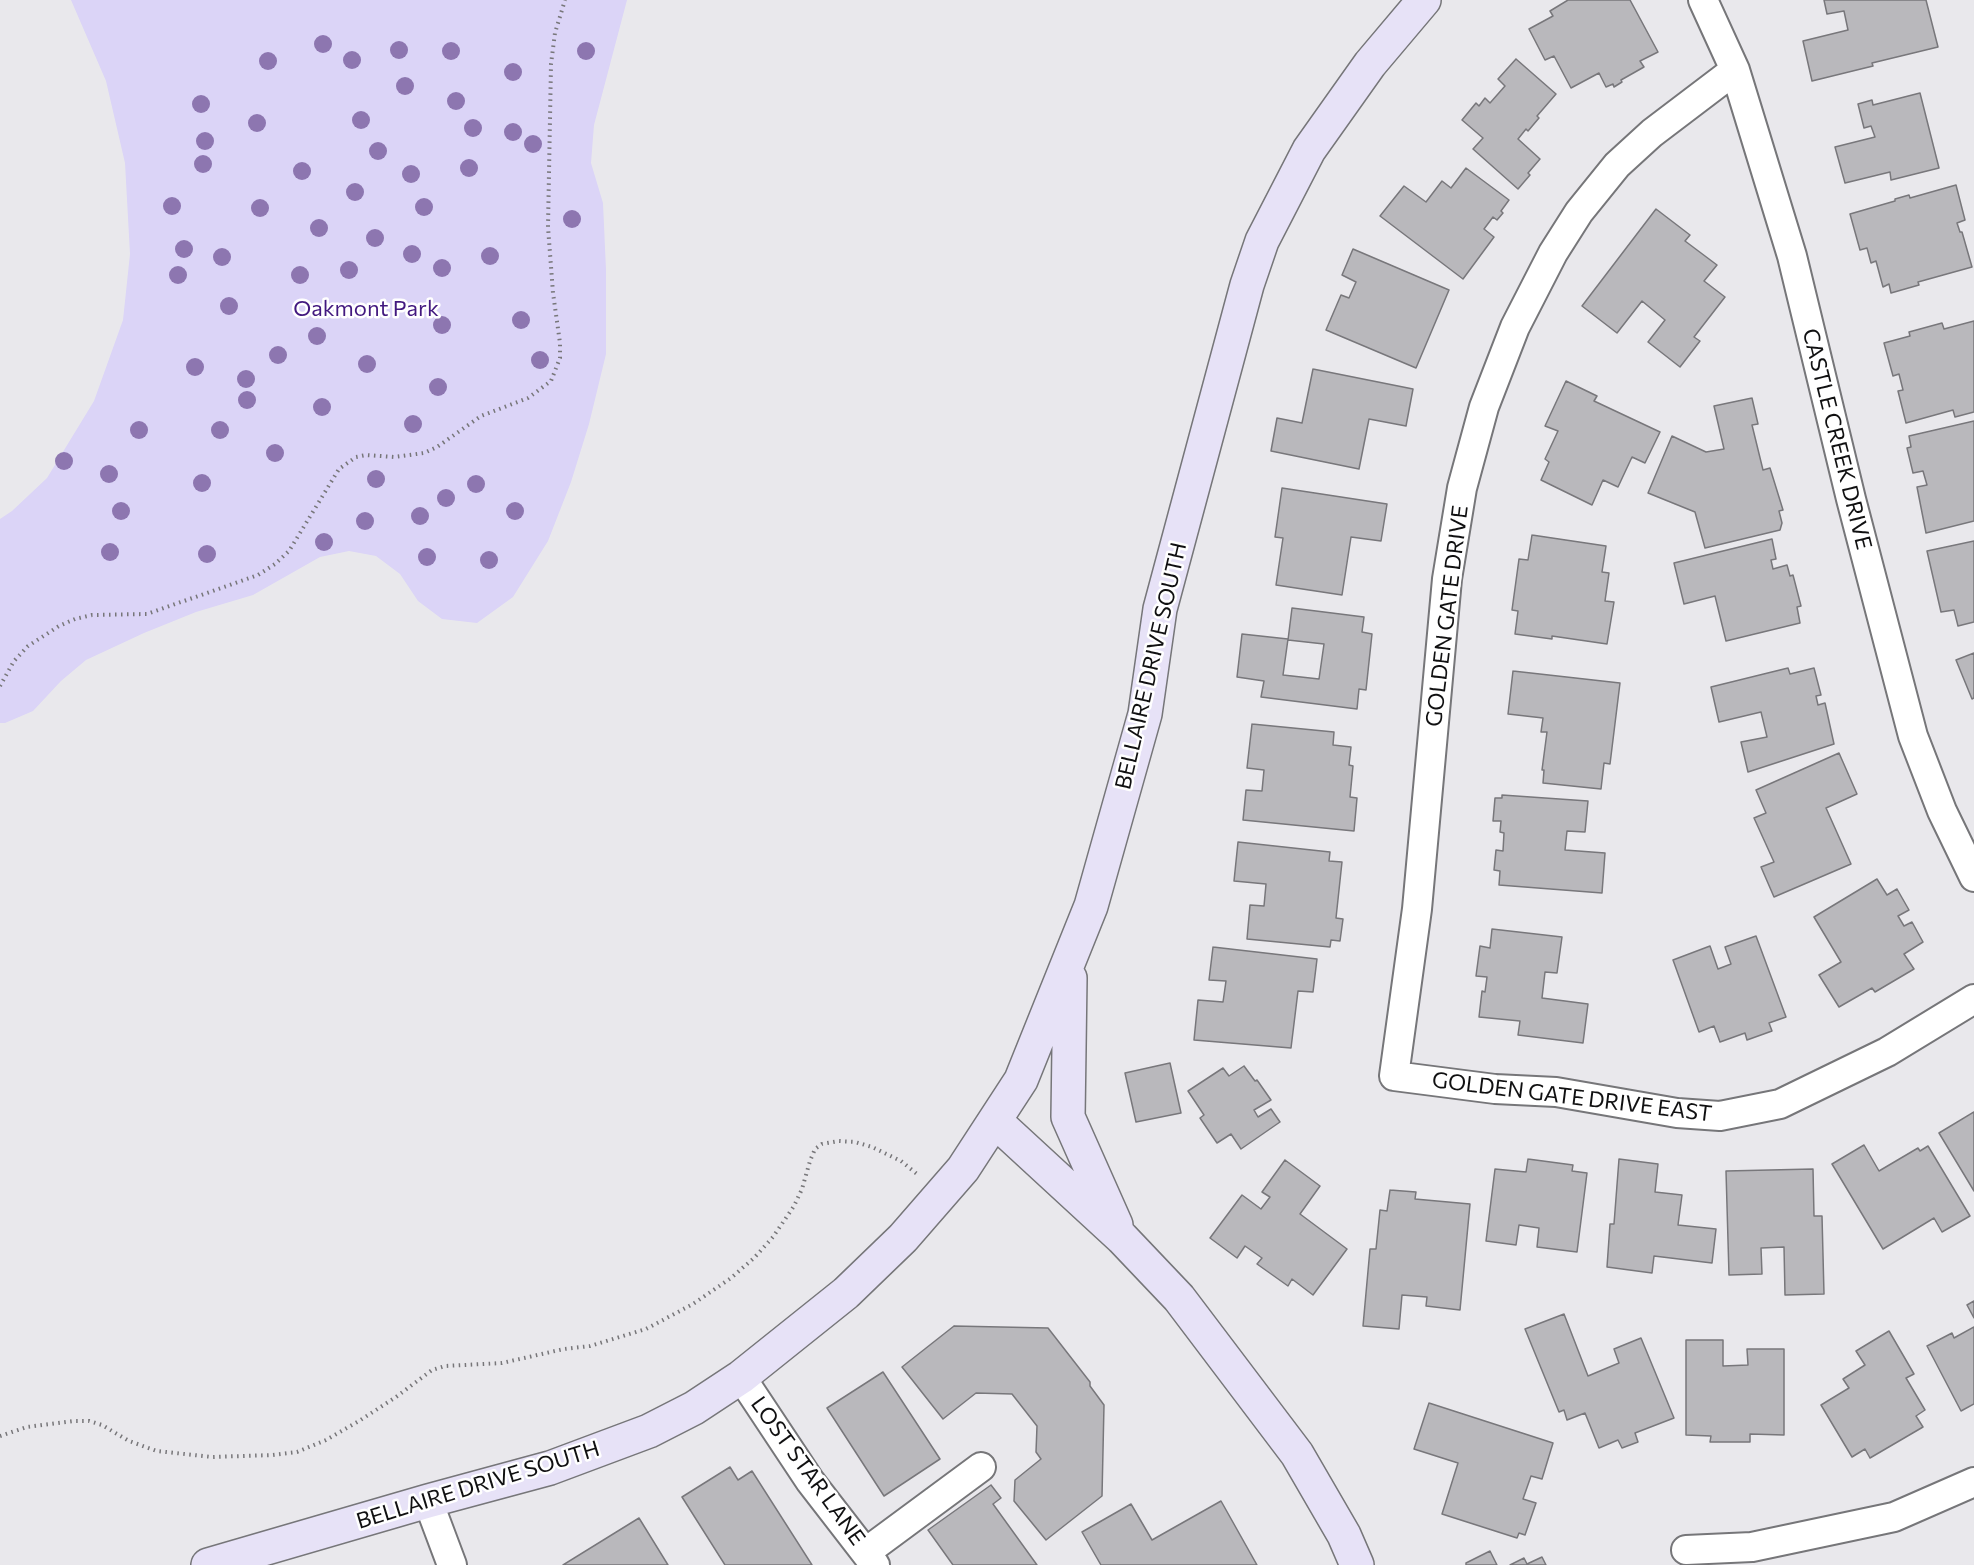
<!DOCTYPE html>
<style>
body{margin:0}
canvas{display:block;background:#e9e8ec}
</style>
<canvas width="1974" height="1565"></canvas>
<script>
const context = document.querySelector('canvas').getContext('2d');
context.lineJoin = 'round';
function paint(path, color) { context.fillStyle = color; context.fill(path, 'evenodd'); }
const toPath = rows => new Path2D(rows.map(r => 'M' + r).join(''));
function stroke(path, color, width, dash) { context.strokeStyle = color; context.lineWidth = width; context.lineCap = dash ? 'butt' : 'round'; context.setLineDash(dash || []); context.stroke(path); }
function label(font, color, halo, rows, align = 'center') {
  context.font = font + ' Commissioner,sans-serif'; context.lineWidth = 5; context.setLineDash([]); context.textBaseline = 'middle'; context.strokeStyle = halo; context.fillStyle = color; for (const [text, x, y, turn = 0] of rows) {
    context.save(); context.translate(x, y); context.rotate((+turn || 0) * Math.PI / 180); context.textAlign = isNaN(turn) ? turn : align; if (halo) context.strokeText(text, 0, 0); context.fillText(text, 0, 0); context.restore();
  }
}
const green = toPath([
 [71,0,627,0,594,125,591,163,603,203,606,270,606,354,589,424,571,482,548,541,513,597,477,623,442,619,418,601,400,574,376,556,349,551,320,557,253,595,196,612,144,633,86,660,61,681,33,711,5,723,0,723,0,519,12,511,47,478,94,401,123,320,130,254,125,163,106,81]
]);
const building = toPath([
 [1568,0,1630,0,1658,52,1640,61,1644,67,1621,80,1622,82,1614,87,1613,84,1606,87,1599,73,1571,88,1554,56,1545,60,1529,29,1553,16,1550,11,1568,0],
 [1824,0,1926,0,1938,47,1872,63,1873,66,1812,81,1803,41,1848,30,1844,11,1827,14,1824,0],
 [1516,59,1556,94,1537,116,1539,118,1528,131,1526,129,1518,139,1540,159,1528,173,1530,175,1518,189,1473,149,1483,138,1462,120,1476,103,1479,106,1485,98,1490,103,1505,86,1498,79,1516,59],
 [1920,93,1939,168,1891,180,1890,172,1845,183,1835,147,1875,137,1871,126,1864,128,1858,104,1872,100,1873,105,1920,93],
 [1466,168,1509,200,1501,211,1503,213,1497,220,1493,217,1484,229,1494,237,1463,279,1380,216,1404,186,1426,202,1442,181,1451,188,1466,168],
 [1956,185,1965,220,1957,223,1960,232,1962,232,1972,267,1918,282,1919,285,1891,293,1889,284,1883,287,1876,261,1871,263,1867,248,1860,250,1850,214,1895,201,1895,199,1909,195,1910,198,1956,185],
 [1656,209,1690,235,1685,241,1717,265,1704,281,1725,297,1694,337,1700,341,1680,367,1648,342,1665,320,1642,301,1617,333,1582,306,1656,209],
 [1353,249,1449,290,1416,368,1326,330,1341,295,1349,298,1356,282,1342,275,1353,249],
 [1974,321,1974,412,1955,417,1953,410,1906,423,1898,391,1903,390,1899,374,1893,376,1884,343,1910,336,1909,332,1942,323,1944,329,1974,321],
 [1313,369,1413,389,1406,426,1369,419,1359,469,1271,451,1277,418,1302,423,1313,369],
 [1566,381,1597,396,1594,401,1660,432,1645,463,1632,457,1618,487,1603,480,1592,505,1541,480,1549,462,1545,459,1558,431,1545,426,1566,381],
 [1752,398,1758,424,1752,425,1763,470,1770,468,1783,510,1779,511,1782,523,1780,530,1705,548,1695,512,1648,493,1672,436,1706,452,1724,449,1714,406,1752,398],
 [1974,421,1974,521,1926,533,1917,487,1927,485,1923,471,1913,473,1907,448,1911,447,1909,436,1974,421],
 [1282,488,1387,504,1381,541,1351,537,1342,595,1276,585,1283,538,1275,537,1282,488],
 [1532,535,1606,546,1602,572,1609,573,1605,601,1614,602,1607,644,1552,636,1552,639,1515,634,1518,611,1512,610,1519,559,1528,560,1532,535],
 [1772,539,1776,559,1771,560,1773,569,1787,565,1790,576,1793,575,1801,606,1797,607,1800,623,1726,641,1715,596,1684,604,1674,563,1772,539],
 [1974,541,1974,622,1958,626,1954,610,1941,612,1927,551,1974,541],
 [1292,608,1364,617,1362,632,1372,634,1366,690,1359,689,1357,709,1261,697,1264,681,1237,677,1242,634,1288,639,1283,675,1319,679,1324,644,1288,640,1292,608],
 [1974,653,1974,698,1972,699,1956,660,1974,653],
 [1788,668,1790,674,1814,668,1821,695,1816,696,1818,705,1825,703,1834,744,1748,772,1741,742,1767,737,1761,712,1719,722,1711,687,1788,668],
 [1513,671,1620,683,1610,764,1604,763,1601,789,1543,783,1544,770,1542,770,1547,732,1541,732,1543,718,1508,714,1513,671],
 [1252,724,1334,732,1333,745,1351,747,1349,765,1353,766,1350,797,1357,798,1354,831,1243,820,1246,790,1262,791,1264,770,1247,768,1252,724],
 [1839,753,1857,794,1826,808,1851,864,1774,897,1761,867,1774,862,1754,818,1766,813,1756,790,1839,753],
 [1502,795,1588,801,1585,832,1567,831,1565,850,1605,853,1602,893,1499,885,1500,871,1494,870,1496,850,1503,851,1504,833,1500,832,1501,821,1493,821,1495,798,1502,798,1502,795],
 [1238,842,1330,852,1329,861,1342,862,1336,918,1343,919,1340,941,1331,940,1330,947,1247,939,1250,905,1264,906,1266,884,1234,881,1238,842],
 [1877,879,1887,895,1897,889,1909,910,1898,916,1904,926,1912,922,1923,942,1904,954,1914,969,1875,992,1872,988,1839,1007,1819,975,1841,962,1814,917,1877,879],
 [1492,929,1562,937,1557,973,1545,972,1542,998,1588,1004,1583,1043,1518,1035,1520,1021,1479,1017,1482,991,1485,992,1487,977,1476,976,1480,946,1490,948,1492,929],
 [1756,936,1786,1017,1769,1023,1772,1031,1747,1040,1745,1033,1720,1042,1714,1026,1699,1032,1673,960,1710,946,1718,969,1731,964,1725,947,1756,936],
 [1213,947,1317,959,1313,992,1298,991,1291,1048,1194,1040,1198,1000,1223,1002,1226,981,1209,980,1213,947],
 [1170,1063,1181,1113,1136,1122,1125,1073,1170,1063],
 [1244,1066,1255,1081,1257,1080,1271,1100,1254,1110,1258,1117,1271,1109,1280,1122,1241,1149,1231,1134,1217,1143,1200,1118,1204,1115,1188,1091,1223,1068,1229,1076,1244,1066],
 [1974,1112,1974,1191,1939,1133,1974,1112],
 [1864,1145,1879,1171,1918,1148,1920,1151,1928,1146,1970,1216,1942,1232,1934,1218,1883,1249,1832,1164,1864,1145],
 [1528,1159,1573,1165,1572,1171,1587,1173,1577,1252,1537,1247,1539,1228,1519,1225,1516,1245,1486,1241,1495,1169,1526,1172,1528,1159],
 [1619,1159,1658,1164,1655,1192,1682,1195,1678,1225,1716,1229,1712,1263,1654,1256,1652,1273,1607,1267,1610,1224,1614,1224,1619,1159],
 [1285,1160,1320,1186,1300,1214,1347,1249,1313,1295,1292,1279,1288,1286,1257,1264,1262,1258,1245,1246,1237,1258,1210,1238,1242,1195,1261,1209,1270,1197,1262,1192,1285,1160],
 [1813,1169,1814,1216,1822,1216,1824,1294,1785,1295,1784,1247,1761,1248,1762,1274,1729,1275,1726,1171,1813,1169],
 [1390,1190,1416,1192,1415,1199,1470,1204,1460,1310,1426,1306,1427,1297,1402,1295,1399,1329,1363,1326,1370,1249,1376,1249,1380,1210,1387,1211,1390,1190],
 [1974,1301,1974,1318,1967,1305,1974,1301],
 [1564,1314,1588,1376,1619,1363,1614,1349,1641,1338,1674,1418,1635,1433,1638,1442,1622,1448,1618,1440,1599,1448,1585,1413,1567,1420,1564,1410,1559,1412,1525,1329,1564,1314],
 [954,1326,1048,1328,1090,1382,1090,1386,1104,1405,1102,1496,1046,1540,1014,1501,1015,1480,1041,1459,1036,1452,1037,1426,1012,1394,976,1393,943,1419,902,1367,954,1326],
 [1974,1327,1974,1404,1961,1411,1927,1346,1952,1333,1954,1338,1974,1327],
 [1889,1331,1914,1374,1906,1378,1925,1410,1916,1416,1923,1427,1870,1458,1865,1449,1852,1457,1821,1405,1849,1388,1843,1379,1865,1365,1856,1351,1889,1331],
 [1686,1340,1723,1340,1723,1366,1748,1365,1747,1349,1784,1349,1784,1435,1750,1434,1750,1442,1710,1442,1711,1436,1686,1435,1686,1340],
 [883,1372,940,1459,884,1496,827,1408,883,1372],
 [1429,1403,1553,1443,1542,1479,1531,1476,1523,1499,1536,1503,1525,1535,1519,1533,1517,1538,1442,1514,1458,1463,1414,1449,1429,1403],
 [730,1467,738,1480,752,1471,812,1565,725,1565,682,1497,730,1467],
 [991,1485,1001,1498,993,1504,1037,1565,953,1565,928,1530,991,1485],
 [1221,1501,1257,1565,1101,1565,1082,1532,1131,1504,1152,1540,1221,1501],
 [639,1518,668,1565,563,1565,639,1518],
 [1490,1551,1497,1565,1466,1565,1466,1563,1490,1551],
 [1542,1557,1546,1565,1510,1565,1524,1558,1527,1564,1542,1557]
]);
const path = toPath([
 [0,686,14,661,28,646,59,626,75,619,92,615,147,614,258,575,275,564,289,551,339,469,356,457,366,455,394,457,424,453,437,447,481,416,528,398,551,381,560,358,560,343,553,293,548,227,551,64,555,33,565,0],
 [0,1436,27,1427,74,1421,89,1421,102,1425,129,1441,157,1451,212,1457,273,1455,297,1452,326,1440,359,1421,396,1397,432,1370,445,1366,502,1363,564,1349,590,1346,646,1329,693,1304,731,1278,754,1258,773,1237,794,1206,802,1189,810,1161,815,1149,822,1144,839,1141,855,1142,872,1147,901,1161,917,1174]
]);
const street = toPath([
 [1703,0,1735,70,1792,256,1851,499,1913,736,1942,811,1974,877],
 [1735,70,1652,133,1617,165,1579,212,1553,253,1515,327,1484,407,1462,488,1447,579,1417,909,1394,1076,1495,1089,1556,1092,1677,1113,1720,1116,1780,1104,1887,1052,1974,999],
 [741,1377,810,1481,875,1565],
 [428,1501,452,1565],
 [1686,1550,1752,1547,1894,1517,1974,1482],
 [866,1552,981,1467]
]);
const secondary = toPath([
 [1070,978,1068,1117,1116,1225],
 [995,1121,1122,1238,1179,1298,1297,1454,1344,1535,1357,1565],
 [208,1565,428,1501,550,1468,649,1431,694,1408,741,1377,846,1293,903,1238,963,1169,1021,1080,1091,906,1145,714,1160,609,1247,285,1262,241,1309,150,1370,64,1424,0]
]);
const trees = [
 [323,44],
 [399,50],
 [451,51],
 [586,51],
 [352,60],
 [268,61],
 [513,72],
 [405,86],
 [456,101],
 [201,104],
 [361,120],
 [257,123],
 [473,128],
 [513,132],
 [205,141],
 [533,144],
 [378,151],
 [203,164],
 [469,168],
 [302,171],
 [411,174],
 [355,192],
 [172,206],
 [424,207],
 [260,208],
 [572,219],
 [319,228],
 [375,238],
 [184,249],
 [412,254],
 [490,256],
 [222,257],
 [442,268],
 [349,270],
 [178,275],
 [300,275],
 [229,306],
 [521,320],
 [442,325],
 [317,336],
 [278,355],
 [540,360],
 [367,364],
 [195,367],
 [246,379],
 [438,387],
 [247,400],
 [322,407],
 [413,424],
 [139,430],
 [220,430],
 [275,453],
 [64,461],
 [109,474],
 [376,479],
 [202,483],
 [476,484],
 [446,498],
 [121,511],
 [515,511],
 [420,516],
 [365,521],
 [324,542],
 [110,552],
 [207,554],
 [427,557],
 [489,560]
];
const parkNames = [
 ["Oakmont Park",366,309]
];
const streetNames = [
 ["CASTLE CREEK DRIVE",1837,439,76],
 ["GOLDEN GATE DRIVE",1447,616,-83],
 ["BELLAIRE DRIVE SOUTH",1151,666,-77],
 ["GOLDEN GATE DRIVE EAST",1572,1097,7],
 ["LOST STAR LANE",808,1471,54],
 ["BELLAIRE DRIVE SOUTH",478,1485,-17]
];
paint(green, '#dbd4f7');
paint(building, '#b9b8bc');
stroke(building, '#78777b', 1.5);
stroke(street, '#767679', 32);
stroke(secondary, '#767679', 36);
stroke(path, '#777679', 4, [1.5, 4.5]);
stroke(street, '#fff', 28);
stroke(secondary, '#e7e2f7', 33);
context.fillStyle = '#8d76b0';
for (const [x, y] of trees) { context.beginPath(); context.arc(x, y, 9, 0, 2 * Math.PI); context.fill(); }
label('22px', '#42187f', '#fff', parkNames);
label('22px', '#101011', '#fff', streetNames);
</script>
